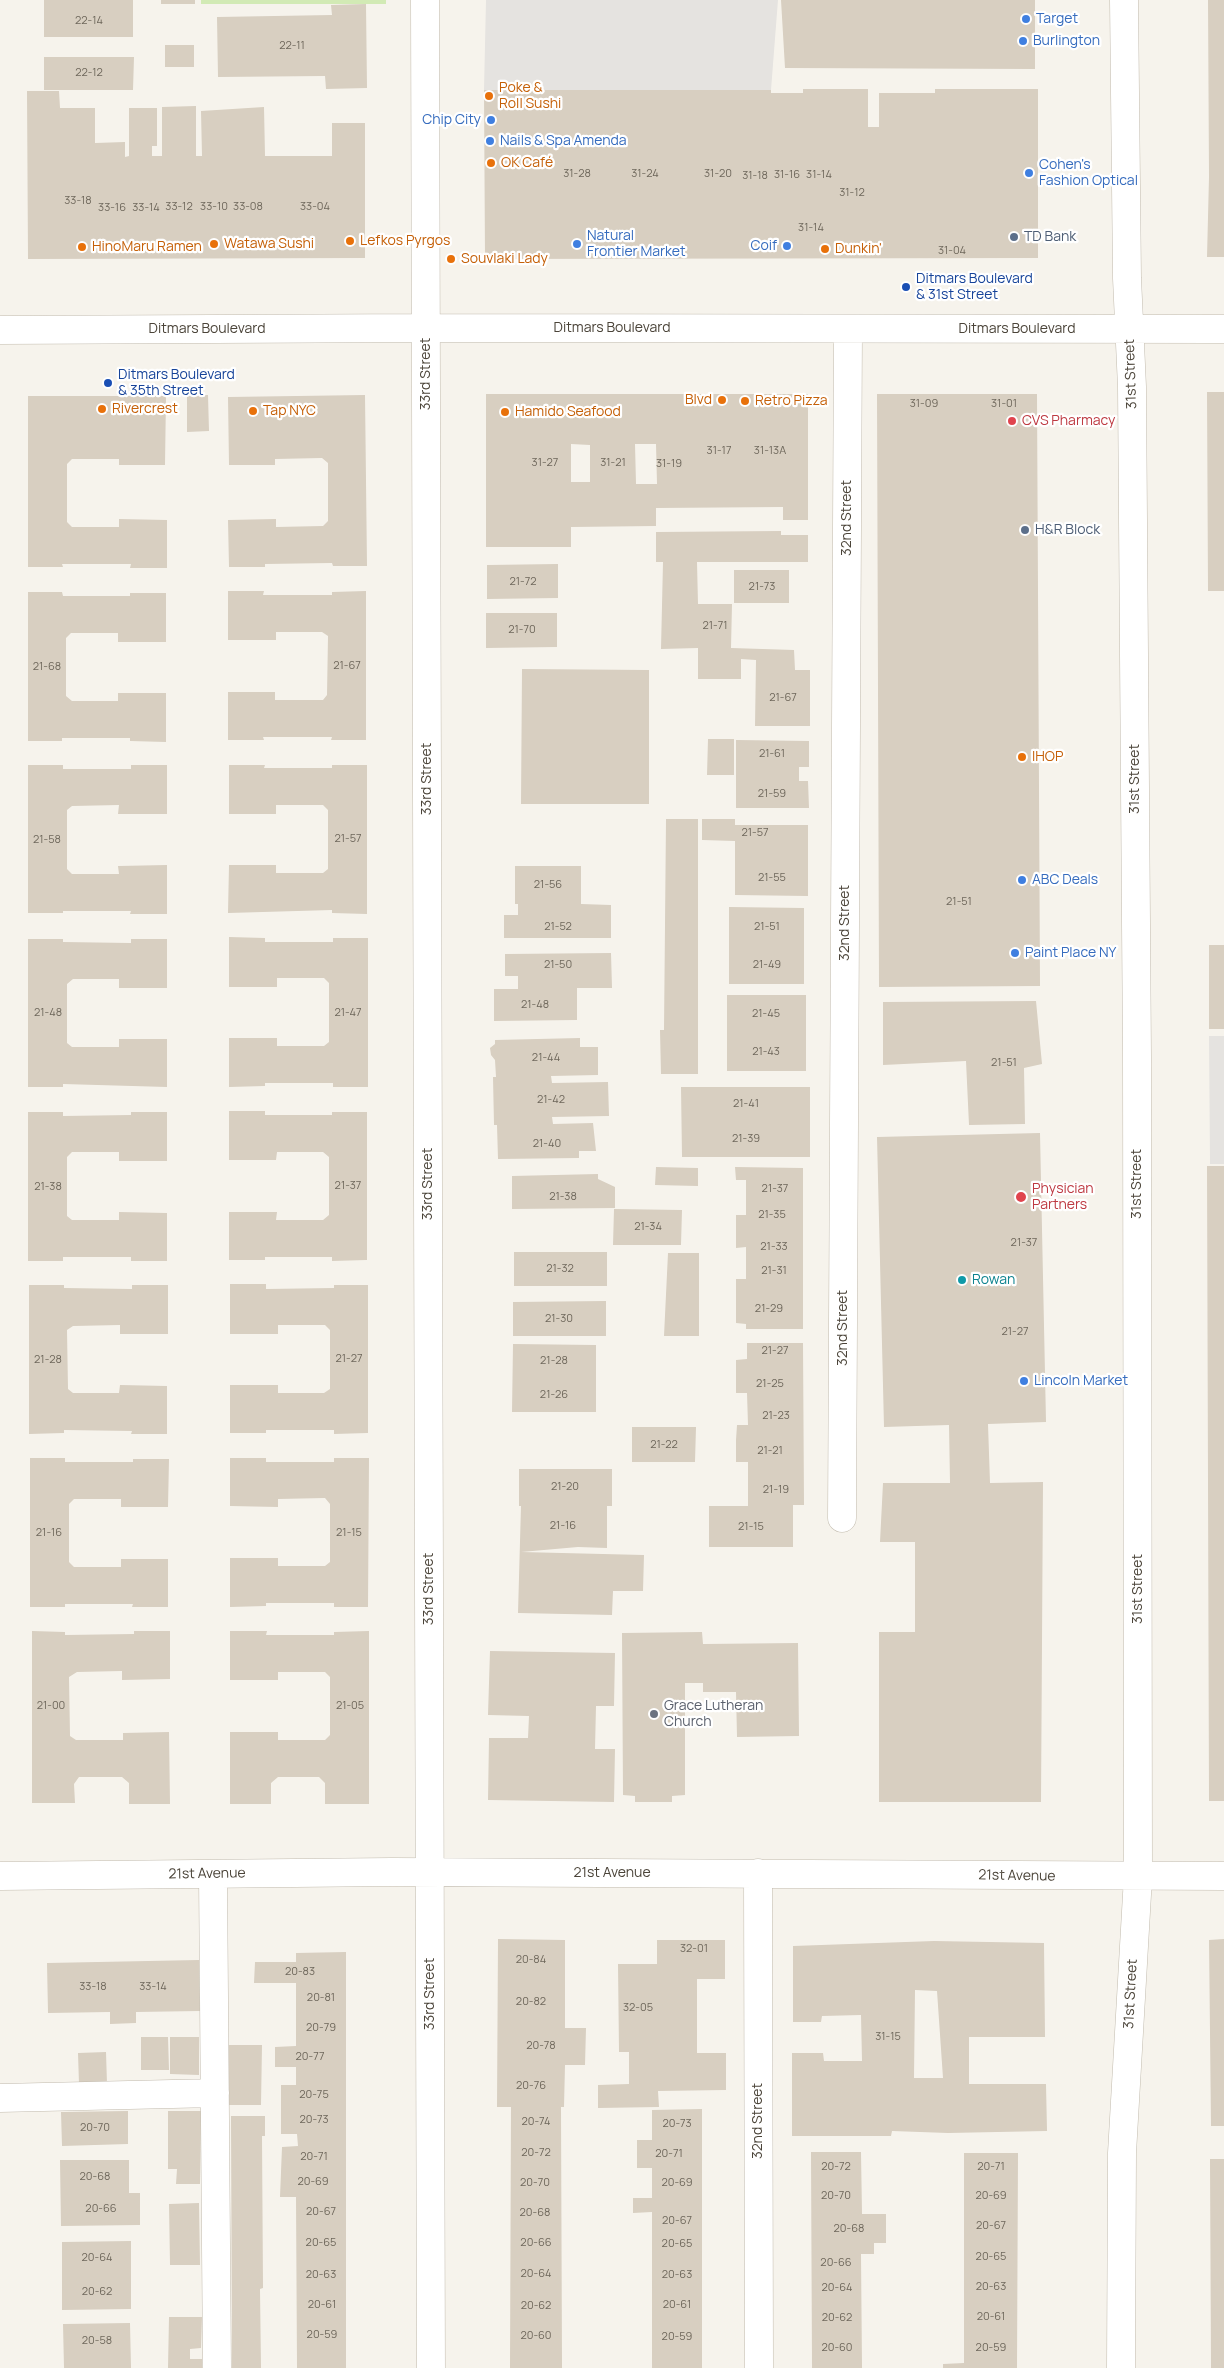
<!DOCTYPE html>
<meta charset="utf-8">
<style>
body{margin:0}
canvas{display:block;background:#f6f3ec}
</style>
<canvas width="1224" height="2368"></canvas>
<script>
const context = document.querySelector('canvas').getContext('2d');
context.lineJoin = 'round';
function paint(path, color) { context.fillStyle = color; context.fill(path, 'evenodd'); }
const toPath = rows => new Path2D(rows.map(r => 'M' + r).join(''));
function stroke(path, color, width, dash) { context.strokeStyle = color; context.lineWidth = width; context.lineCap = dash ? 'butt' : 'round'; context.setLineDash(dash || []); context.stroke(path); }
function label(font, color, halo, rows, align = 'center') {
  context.font = font + ' Manrope,sans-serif'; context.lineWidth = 4.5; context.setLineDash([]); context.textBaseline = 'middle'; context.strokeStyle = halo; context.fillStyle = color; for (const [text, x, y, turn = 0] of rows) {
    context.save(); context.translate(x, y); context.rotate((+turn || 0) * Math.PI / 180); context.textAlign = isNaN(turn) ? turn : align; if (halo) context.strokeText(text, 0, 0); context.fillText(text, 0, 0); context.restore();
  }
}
const green = toPath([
 [201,0,386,0,386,4,201,4]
]);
const parking = toPath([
 [486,0,778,0,771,90,484,90],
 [1209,1036,1224,1036,1224,1164,1210,1164]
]);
const building = toPath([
 [44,0,133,0,133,37,44,37],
 [161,0,195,0,195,4,161,4],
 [781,0,1035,0,1035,69,785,68],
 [1208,0,1224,0,1224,257,1207,257,1209,177],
 [366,4,367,88,326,89,325,76,218,77,217,17,332,15,331,5],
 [165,45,194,45,194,67,165,67],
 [44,57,134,57,133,90,44,90],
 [803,89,868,89,868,127,879,127,879,93,935,93,935,89,1038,89,1038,258,485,259,484,90,771,90,771,93,803,93],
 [27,91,59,91,60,108,95,108,95,143,125,142,125,157,129,156,129,108,157,108,157,146,152,146,152,156,162,156,162,107,196,106,196,156,202,156,201,111,264,107,265,156,332,156,332,123,365,123,365,258,28,259],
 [1207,392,1224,392,1224,591,1208,591],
 [486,394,808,394,808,520,783,520,783,507,656,508,656,526,571,527,571,547,486,547],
 [571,444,590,445,590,482,571,482],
 [635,444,656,444,657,484,636,484],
 [877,394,1037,394,1040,986,879,987],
 [187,395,208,395,209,431,187,432],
 [365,395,367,566,333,566,332,563,265,564,265,567,229,567,228,520,276,519,276,527,323,526,328,521,328,463,322,458,275,459,275,465,229,465,228,397],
 [28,396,166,396,165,465,119,465,119,459,72,459,67,464,67,522,72,527,119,527,119,519,167,520,167,568,130,568,131,564,62,564,63,567,28,567],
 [781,531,781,535,808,535,808,562,697,562,698,604,732,604,731,648,794,650,795,670,810,670,810,726,755,726,756,660,741,659,741,679,698,679,698,648,661,649,663,562,656,562,656,532],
 [558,564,558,598,487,599,487,565],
 [734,570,789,570,789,603,734,603],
 [228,591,264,591,263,595,332,595,332,592,366,591,366,740,331,740,332,737,263,737,264,740,228,740,228,692,275,692,275,700,323,700,327,695,328,636,322,632,276,632,276,640,228,640],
 [28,592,62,592,63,596,130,596,130,593,166,593,166,642,118,642,118,633,71,633,66,638,66,696,72,701,118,701,118,693,166,693,166,742,130,741,130,738,62,738,62,741,28,741],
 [486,613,557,613,557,647,486,648],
 [522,669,649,670,649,804,521,804],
 [708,739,734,739,734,775,707,775],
 [736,740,809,741,809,767,799,767,799,781,808,781,809,808,736,808],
 [28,765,63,765,63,769,131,769,131,765,167,765,167,814,118,814,119,805,72,806,67,810,67,869,72,874,119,874,118,866,167,865,167,914,130,914,131,911,63,911,63,913,28,913],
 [229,765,265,765,264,768,332,768,332,765,367,765,367,914,332,913,332,910,228,913,229,865,276,865,276,873,323,873,328,869,328,810,323,805,276,805,276,814,229,814],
 [666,819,698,819,698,1074,661,1074,660,1030,664,1030],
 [702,819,735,819,735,825,808,825,808,896,735,895,735,841,702,840],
 [515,866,581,866,581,904,611,905,611,938,504,938,504,915,518,915,518,904,515,904],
 [729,907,804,908,804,984,729,984],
 [229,937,265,938,265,942,333,942,333,938,368,938,368,1087,333,1087,333,1083,265,1083,265,1086,229,1087,229,1038,277,1038,277,1046,324,1046,329,1042,329,983,324,978,277,978,277,987,229,987],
 [28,939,63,939,63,942,131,943,131,939,167,939,167,988,119,988,119,979,73,979,67,984,67,1043,72,1047,119,1047,119,1039,167,1039,167,1087,63,1084,63,1087,28,1087],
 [1209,945,1224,945,1224,1029,1209,1029],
 [611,953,612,988,577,988,577,1020,494,1021,494,989,518,989,518,976,505,976,505,954],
 [727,995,806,995,806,1071,727,1071],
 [1036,1001,1042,1064,1024,1068,1025,1124,969,1125,966,1061,883,1065,883,1002],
 [580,1038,580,1047,598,1047,598,1075,551,1076,552,1083,608,1082,609,1116,552,1117,553,1124,593,1123,596,1151,579,1151,579,1158,498,1159,497,1125,494,1125,493,1077,496,1077,495,1060,491,1055,490,1048,495,1044,495,1040],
 [681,1087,810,1087,810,1157,682,1157],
 [229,1111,265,1111,265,1115,332,1115,332,1112,367,1112,367,1260,332,1261,332,1257,265,1257,265,1260,229,1260,229,1212,277,1212,276,1220,323,1220,329,1215,329,1157,323,1152,277,1152,276,1160,229,1160],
 [28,1112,63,1112,63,1116,131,1115,131,1112,167,1112,167,1161,119,1161,119,1152,72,1152,67,1157,67,1216,72,1220,119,1220,119,1212,167,1213,167,1261,131,1261,131,1257,63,1257,63,1261,28,1261],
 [1040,1133,1046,1422,988,1424,990,1483,1043,1482,1041,1802,879,1802,879,1632,915,1632,915,1542,880,1542,883,1483,950,1483,949,1425,884,1427,877,1137],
 [1207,1166,1224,1166,1224,1801,1209,1801],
 [656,1167,698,1168,698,1186,655,1185],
 [735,1167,803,1168,803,1329,746,1329,746,1324,736,1323,736,1279,746,1279,746,1247,736,1248,736,1215,746,1215,746,1180,736,1180],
 [598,1174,598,1179,615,1187,615,1208,512,1209,512,1176],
 [614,1209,682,1210,681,1245,613,1245],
 [514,1252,607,1252,607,1286,514,1286],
 [668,1253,699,1253,699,1336,664,1336],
 [230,1284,266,1284,266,1289,334,1288,334,1285,368,1285,368,1433,334,1434,334,1430,266,1430,266,1433,230,1433,230,1385,278,1385,278,1393,324,1393,330,1389,330,1330,325,1325,278,1325,278,1334,230,1334],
 [29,1285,64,1285,64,1288,132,1289,132,1285,168,1285,168,1334,120,1334,120,1325,73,1326,67,1330,68,1389,73,1393,119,1393,120,1385,167,1386,167,1434,131,1434,132,1431,64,1430,64,1433,29,1434],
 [606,1301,606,1336,513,1336,513,1302],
 [747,1343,803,1343,804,1505,793,1505,793,1547,709,1547,709,1506,748,1506,748,1462,736,1462,736,1440,737,1425,748,1425,747,1393,736,1393,736,1360,747,1359],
 [513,1344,596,1345,596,1412,512,1412],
 [632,1427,696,1427,695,1462,632,1462],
 [30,1458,65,1458,65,1462,133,1462,133,1459,169,1459,168,1507,121,1507,121,1499,74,1499,69,1504,69,1562,74,1567,121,1567,121,1559,168,1559,168,1607,132,1607,133,1604,65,1604,65,1607,30,1607],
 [230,1458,266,1458,266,1462,334,1462,334,1458,369,1458,368,1607,334,1607,334,1603,266,1603,266,1606,230,1607,230,1558,278,1558,278,1566,325,1566,330,1562,330,1504,325,1498,278,1499,278,1507,230,1506],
 [519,1469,612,1469,612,1506,607,1506,607,1548,578,1547,521,1552,644,1555,643,1591,613,1591,612,1615,518,1613,521,1506,519,1506],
 [32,1631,65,1632,65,1635,134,1634,134,1631,170,1631,170,1679,122,1680,122,1671,77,1672,69,1677,70,1736,76,1740,123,1740,123,1733,169,1732,170,1804,129,1804,129,1783,122,1777,79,1777,74,1784,75,1803,32,1803],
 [230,1631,267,1631,266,1635,334,1635,334,1632,369,1631,369,1804,325,1804,325,1783,319,1777,278,1777,271,1783,271,1804,230,1804,230,1732,278,1732,278,1740,325,1740,330,1735,330,1677,325,1672,278,1672,278,1680,230,1680],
 [702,1632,703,1644,798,1643,799,1736,737,1737,736,1692,703,1692,703,1683,685,1683,685,1795,672,1796,672,1802,635,1802,635,1796,623,1795,622,1633],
 [490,1651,615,1653,614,1706,596,1706,595,1749,615,1749,614,1802,488,1800,489,1738,528,1738,529,1716,488,1715],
 [498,1939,565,1940,565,2028,586,2028,585,2065,565,2065,564,2107,561,2107,562,2368,510,2368,511,2107,497,2107],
 [1224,1939,1224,2126,1211,2126,1209,1940],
 [657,1940,725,1940,725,1979,697,1979,697,2053,726,2053,726,2090,658,2091,659,2107,598,2108,598,2085,629,2084,629,2052,619,2052,618,1964,657,1964],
 [934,1941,1044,1943,1045,2037,969,2037,969,2084,1046,2084,1047,2131,948,2133,892,2131,891,2136,792,2136,792,2053,823,2053,824,2061,862,2061,861,2015,822,2016,821,2022,793,2022,793,1946],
 [915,1990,937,1991,943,2078,914,2078],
 [346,1952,346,2368,297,2368,296,2197,280,2197,282,2147,298,2146,297,2134,281,2134,281,2085,296,2085,296,2067,275,2067,275,2047,296,2046,296,1983,254,1983,255,1962,296,1962,296,1953],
 [199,1960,200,2011,136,2012,136,2023,110,2024,110,2012,48,2013,47,1963],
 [141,2037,168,2037,169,2070,141,2070],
 [170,2037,199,2037,199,2075,170,2074],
 [228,2045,262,2045,261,2105,228,2105],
 [106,2052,107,2084,79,2084,78,2053],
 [702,2109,702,2368,652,2368,652,2212,633,2213,633,2198,652,2198,652,2168,637,2168,637,2140,652,2140,652,2110],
 [128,2111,128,2144,62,2146,61,2112],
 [168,2111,201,2111,200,2184,176,2184,177,2169,168,2169],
 [231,2116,265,2116,265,2136,262,2136,263,2288,260,2289,261,2368,232,2368],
 [811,2152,861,2152,862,2214,886,2214,886,2243,874,2243,874,2254,861,2254,862,2368,812,2368],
 [964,2153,1018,2153,1017,2368,943,2368,943,2364,964,2363],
 [1210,2159,1224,2159,1224,2368,1211,2368],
 [60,2160,129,2160,129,2193,140,2193,140,2225,61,2226],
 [199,2203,200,2265,170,2265,169,2204],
 [131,2241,131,2309,62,2310,62,2242],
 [169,2317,202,2317,201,2348,190,2349,190,2359,202,2359,202,2368,168,2368],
 [130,2323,131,2368,64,2368,63,2324]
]);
const minor = toPath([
 [425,0,431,2368],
 [0,330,426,328,1224,329],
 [842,1518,848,329],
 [758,1873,759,2368],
 [213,1874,217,2368],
 [0,1876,392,1872,1224,1876],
 [0,2098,215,2093],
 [1121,2368,1122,2153,1138,1877,1137,1057,1132,387,1127,278,1124,0]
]);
const markers = [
 [1026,19,5,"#3f7fe0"],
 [1023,41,5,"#3f7fe0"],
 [489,96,5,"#e8710a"],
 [491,120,5,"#3f7fe0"],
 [490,141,5,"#3f7fe0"],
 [491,163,5,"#e8710a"],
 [1029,173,5,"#3f7fe0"],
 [1014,237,5,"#5c6f8a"],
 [350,241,5,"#e8710a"],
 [214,244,5,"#e8710a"],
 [577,244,5,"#3f7fe0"],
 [787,246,5,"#3f7fe0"],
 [82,247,5,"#e8710a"],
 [825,249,5,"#e8710a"],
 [451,259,5,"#e8710a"],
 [906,287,5,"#1a4fb4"],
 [108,383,5,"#1a4fb4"],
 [722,400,5,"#e8710a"],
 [745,401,5,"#e8710a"],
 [102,409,5,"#e8710a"],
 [253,411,5,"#e8710a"],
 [505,412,5,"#e8710a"],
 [1012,421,5,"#e0444e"],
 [1025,530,5,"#5c6f8a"],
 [1022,757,5,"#e8710a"],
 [1022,880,5,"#3f7fe0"],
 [1015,953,5,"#3f7fe0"],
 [1021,1197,6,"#e0444e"],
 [962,1280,5,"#0f9aa8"],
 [1024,1381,5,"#3f7fe0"],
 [654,1714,5,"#6b7280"]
];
const numberNames = [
 ["22-14",89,21],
 ["22-11",292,46],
 ["22-12",89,73],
 ["31-28",577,174],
 ["31-24",645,174],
 ["31-20",718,174],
 ["31-16",787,175],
 ["31-14",819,175],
 ["31-18",755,176],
 ["31-12",852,193],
 ["33-18",78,201],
 ["33-12",179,207],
 ["33-10",214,207],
 ["33-08",248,207],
 ["33-04",315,207],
 ["33-16",112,208],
 ["33-14",146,208],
 ["31-14",811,228],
 ["31-04",952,251],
 ["31-09",924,404],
 ["31-01",1004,404],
 ["31-17",719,451],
 ["31-13A",770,451],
 ["31-27",545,463],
 ["31-21",613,463],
 ["31-19",669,464],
 ["21-72",523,582],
 ["21-73",762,587],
 ["21-71",715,626],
 ["21-70",522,630],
 ["21-67",347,666],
 ["21-68",47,667],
 ["21-67",783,698],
 ["21-61",772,754],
 ["21-59",772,794],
 ["21-57",755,833],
 ["21-57",348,839],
 ["21-58",47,840],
 ["21-55",772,878],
 ["21-56",548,885],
 ["21-51",959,902],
 ["21-52",558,927],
 ["21-51",767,927],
 ["21-50",558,965],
 ["21-49",767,965],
 ["21-48",535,1005],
 ["21-48",48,1013],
 ["21-47",348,1013],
 ["21-45",766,1014],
 ["21-43",766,1052],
 ["21-44",546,1058],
 ["21-51",1004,1063],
 ["21-42",551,1100],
 ["21-41",746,1104],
 ["21-39",746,1139],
 ["21-40",547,1144],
 ["21-37",348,1186],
 ["21-38",48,1187],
 ["21-37",775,1189],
 ["21-38",563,1197],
 ["21-35",772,1215],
 ["21-34",648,1227],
 ["21-37",1024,1243],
 ["21-33",774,1247],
 ["21-32",560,1269],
 ["21-31",774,1271],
 ["21-29",769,1309],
 ["21-30",559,1319],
 ["21-27",1015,1332],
 ["21-27",775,1351],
 ["21-27",349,1359],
 ["21-28",48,1360],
 ["21-28",554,1361],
 ["21-25",770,1384],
 ["21-26",554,1395],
 ["21-23",776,1416],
 ["21-22",664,1445],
 ["21-21",770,1451],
 ["21-20",565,1487],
 ["21-19",776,1490],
 ["21-16",563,1526],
 ["21-15",751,1527],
 ["21-16",49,1533],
 ["21-15",349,1533],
 ["21-00",51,1706],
 ["21-05",350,1706],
 ["32-01",694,1949],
 ["20-84",531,1960],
 ["20-83",300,1972],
 ["33-18",93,1987],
 ["33-14",153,1987],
 ["20-81",321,1998],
 ["20-82",531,2002],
 ["32-05",638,2008],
 ["20-79",321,2028],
 ["31-15",888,2037],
 ["20-78",541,2046],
 ["20-77",310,2057],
 ["20-76",531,2086],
 ["20-75",314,2095],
 ["20-73",314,2120],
 ["20-74",536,2122],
 ["20-73",677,2124],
 ["20-70",95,2128],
 ["20-72",536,2153],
 ["20-71",669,2154],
 ["20-71",314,2157],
 ["20-72",836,2167],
 ["20-71",991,2167],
 ["20-68",95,2177],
 ["20-69",313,2182],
 ["20-70",535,2183],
 ["20-69",677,2183],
 ["20-70",836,2196],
 ["20-69",991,2196],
 ["20-66",101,2209],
 ["20-67",321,2212],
 ["20-68",535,2213],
 ["20-67",677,2221],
 ["20-67",991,2226],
 ["20-68",849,2229],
 ["20-65",321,2243],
 ["20-66",536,2243],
 ["20-65",677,2244],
 ["20-65",991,2257],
 ["20-64",97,2258],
 ["20-66",836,2263],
 ["20-64",536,2274],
 ["20-63",321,2275],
 ["20-63",677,2275],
 ["20-63",991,2287],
 ["20-64",837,2288],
 ["20-62",97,2292],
 ["20-61",322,2305],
 ["20-61",677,2305],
 ["20-62",536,2306],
 ["20-61",991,2317],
 ["20-62",837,2318],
 ["20-59",322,2335],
 ["20-60",536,2336],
 ["20-59",677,2337],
 ["20-58",97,2341],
 ["20-60",837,2348],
 ["20-59",991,2348]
];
const shopNames = [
 ["Target",1036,19],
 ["Burlington",1033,41],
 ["Chip City",481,120,"right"],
 ["Nails & Spa Amenda",500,141],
 ["Cohen's",1039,165],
 ["Fashion Optical",1039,181],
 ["Natural",587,236],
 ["Frontier Market",587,252],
 ["Coif",777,246,"right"],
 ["ABC Deals",1032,880],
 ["Paint Place NY",1025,953],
 ["Lincoln Market",1034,1381]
];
const foodNames = [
 ["Poke &",499,88],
 ["Roll Sushi",499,104],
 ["OK Café",501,163],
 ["Lefkos Pyrgos",360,241],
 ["Watawa Sushi",224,244],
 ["HinoMaru Ramen",92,247],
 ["Dunkin'",835,249],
 ["Souvlaki Lady",461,259],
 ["Blvd",712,400,"right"],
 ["Retro Pizza",755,401],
 ["Rivercrest",112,409],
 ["Tap NYC",263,411],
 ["Hamido Seafood",515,412],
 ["IHOP",1032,757]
];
const serviceNames = [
 ["TD Bank",1024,237],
 ["H&R Block",1035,530]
];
const transitNames = [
 ["Ditmars Boulevard",916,279],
 ["& 31st Street",916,295],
 ["Ditmars Boulevard",118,375],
 ["& 35th Street",118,391]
];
const streetNames = [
 ["Ditmars Boulevard",612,328],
 ["Ditmars Boulevard",207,329],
 ["Ditmars Boulevard",1017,329],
 ["33rd Street",426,374,-90],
 ["31st Street",1131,374,-92],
 ["32nd Street",847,518,-90],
 ["33rd Street",427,779,-90],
 ["31st Street",1135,779,-90],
 ["32nd Street",845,923,-90],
 ["33rd Street",428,1184,-90],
 ["31st Street",1137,1184,-90],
 ["32nd Street",843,1328,-90],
 ["33rd Street",429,1589,-90],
 ["31st Street",1138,1589,-90],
 ["21st Avenue",612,1873],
 ["21st Avenue",207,1874,-1],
 ["21st Avenue",1017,1876,1],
 ["33rd Street",430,1994,-90],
 ["31st Street",1131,1994,-87],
 ["32nd Street",758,2121,-90]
];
const healthNames = [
 ["CVS Pharmacy",1022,421],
 ["Physician",1032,1189],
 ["Partners",1032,1205]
];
const cultureNames = [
 ["Rowan",972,1280]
];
const worshipNames = [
 ["Grace Lutheran",664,1706],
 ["Church",664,1722]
];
paint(green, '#d2eab5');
paint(parking, '#e5e3e0');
paint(building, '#d8cfc1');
stroke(minor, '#c2bbae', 29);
stroke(minor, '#fff', 28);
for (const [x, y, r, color] of markers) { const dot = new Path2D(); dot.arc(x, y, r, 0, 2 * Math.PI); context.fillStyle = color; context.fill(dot); stroke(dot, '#fff', 2); }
label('11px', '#6e675b', null, numberNames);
label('14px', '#366cbe', '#fff', shopNames, 'left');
label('14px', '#c56008', '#fff', foodNames, 'left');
label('14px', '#4e5e75', '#fff', serviceNames, 'left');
label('14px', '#164399', '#fff', transitNames, 'left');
label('14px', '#4b4439', '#fff', streetNames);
label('14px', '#be3a42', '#fff', healthNames, 'left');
label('14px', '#0d838f', '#fff', cultureNames, 'left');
label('14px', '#5b616d', '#fff', worshipNames, 'left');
</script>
